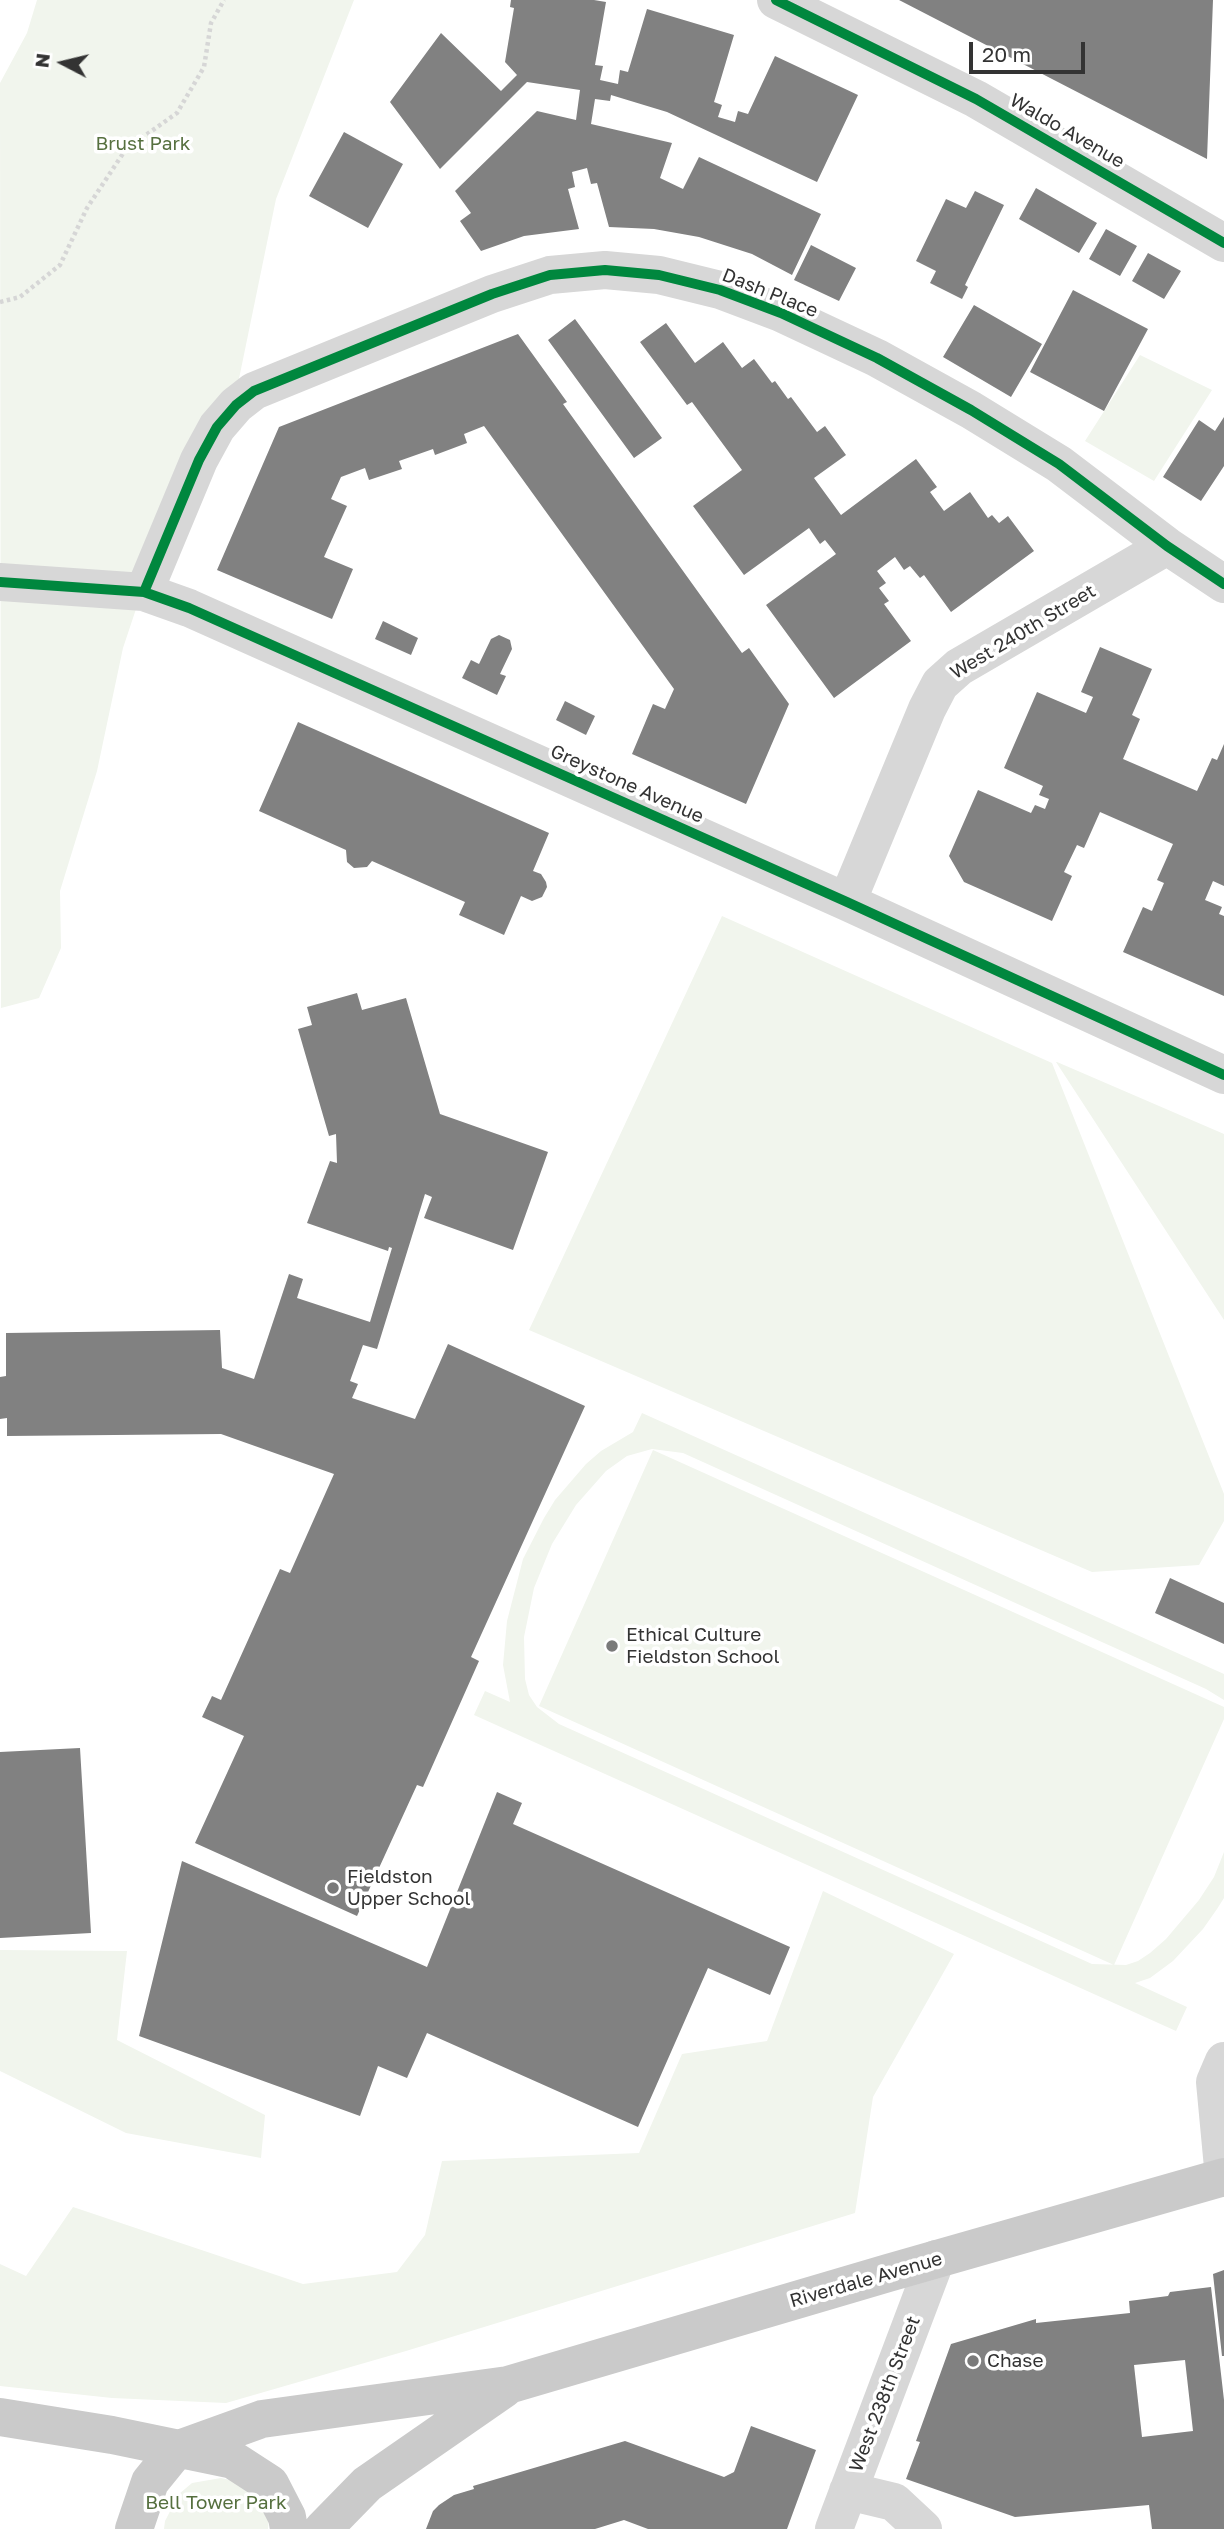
<!DOCTYPE html>
<style>
body{margin:0}
#map{position:relative;width:1224px;height:2529px;overflow:hidden;background:#fff;font-family:"Golos Text",sans-serif}
canvas{display:block}
.north{position:absolute;left:28px;top:28px;width:70px;height:70px;-webkit-text-stroke:5px #fff;paint-order:stroke;rotate:277deg;font-size:19px;font-weight:700;line-height:28px;text-align:center;color:#333}
.north::after{content:'';display:block;margin:auto;width:24px;height:32px;background:#333;clip-path:polygon(50% 0,100% 100%,50% 72%,0 100%)}
.scale{position:absolute;left:969px;top:42px;width:116px;height:32px;box-sizing:border-box;border:4px solid #333;border-top:0;padding-left:9px;font-size:21px;line-height:24px;white-space:nowrap;color:#333;-webkit-text-stroke:5px #fff;paint-order:stroke}
</style>
<div id="map">
<canvas width="1224" height="2529"></canvas>
<div class="north">N</div>
<div class="scale">20 m</div>
</div>
<script>
const context = document.querySelector('canvas').getContext('2d');
context.lineJoin = 'round';
function paint(path, color) { context.fillStyle = color; context.fill(path, 'evenodd'); }
const toPath = rows => new Path2D(rows.map(r => 'M' + r).join(''));
function stroke(path, color, width, dash) { context.strokeStyle = color; context.lineWidth = width; context.lineCap = dash ? 'butt' : 'round'; context.setLineDash(dash || []); context.stroke(path); }
function label(font, color, halo, rows, align = 'center') {
  context.font = font + ' "Golos Text",sans-serif'; context.lineWidth = 7; context.setLineDash([]); context.textBaseline = 'middle'; context.strokeStyle = halo; context.fillStyle = color; for (const [text, x, y, turn = 0] of rows) {
    context.save(); context.translate(x, y); context.rotate((+turn || 0) * Math.PI / 180); context.textAlign = isNaN(turn) ? turn : align; if (halo) context.strokeText(text, 0, 0); context.fillText(text, 0, 0); context.restore();
  }
}
const green = toPath([
 [37,0,354,0,276,199,234,403,142,591,123,648,97,771,60,891,61,948,39,998,1,1008,0,83,27,33],
 [1140,355,1212,390,1154,481,1085,441],
 [722,916,1052,1063,1224,1494,1224,1521,1199,1565,1092,1572,529,1330],
 [1057,1062,1224,1134,1224,1320,1056,1062],
 [642,1413,1224,1674,1224,1700,1206,1689,683,1453,652,1449,627,1456,606,1471,576,1505,552,1544,534,1588,524,1637,525,1679,529,1695,537,1707,559,1724,1092,1964,1126,1965,1138,1961,1150,1953,1166,1939,1199,1900,1214,1877,1224,1852,1224,1898,1217,1909,1203,1929,1173,1961,1150,1978,1135,1983,1187,2007,1176,2031,474,1715,485,1691,510,1702,503,1665,507,1621,523,1559,544,1518,555,1500,586,1464,601,1451,633,1432],
 [653,1450,1224,1707,1224,1719,1114,1965,539,1706],
 [823,1891,954,1954,873,2097,855,2213,406,2351,226,2403,112,2398,0,2386,0,2264,26,2276,73,2207,303,2284,397,2272,425,2235,442,2161,639,2153,682,2054,767,2041],
 [0,1950,127,1951,117,2040,265,2115,261,2158,126,2133,0,2071],
 [221,2478,235,2481,251,2489,269,2519,268,2529,164,2529,165,2521,179,2494,192,2483]
]);
const building = toPath([
 [511,0,594,0,606,2,595,65,603,66,600,80,618,84,620,70,628,72,647,9,734,35,714,102,722,105,718,117,735,122,738,111,748,114,775,56,858,95,817,182,667,112,611,95,610,101,595,99,591,124,672,143,660,178,683,189,699,157,821,214,792,275,752,254,699,237,654,229,609,227,597,183,591,184,587,168,572,172,575,187,568,189,579,229,524,236,481,251,460,221,471,213,455,191,537,111,576,120,580,90,527,82,440,169,390,102,441,33,501,91,517,75,505,62,514,8,510,7],
 [899,0,1213,0,1207,159],
 [344,132,403,164,368,228,309,196],
 [1036,188,1097,223,1079,253,1019,219],
 [975,191,1004,205,965,285,968,287,962,299,930,283,936,271,916,261,946,199,966,208],
 [1106,229,1137,246,1120,276,1089,259],
 [811,245,856,268,839,301,794,280],
 [1148,253,1181,271,1164,299,1132,281],
 [1073,290,1148,329,1104,411,1030,372],
 [974,305,1042,344,1011,397,943,357],
 [575,319,662,438,634,458,548,340],
 [666,323,695,363,723,342,742,368,754,359,772,383,775,381,788,399,791,397,817,432,825,426,846,455,814,478,841,515,916,459,937,487,930,492,944,511,970,492,988,518,992,515,999,523,1008,516,1034,551,951,612,924,575,920,578,910,566,904,570,895,557,877,571,886,583,879,588,889,601,884,604,911,641,834,698,766,605,836,554,825,540,820,544,809,528,744,575,693,506,742,470,692,402,687,405,640,342],
 [518,334,567,402,563,404,742,653,749,648,789,704,746,804,632,754,653,704,665,709,674,689,484,426,464,434,467,443,435,455,433,449,399,461,402,469,369,480,365,468,341,477,331,499,347,506,324,557,353,569,332,619,217,570,279,427],
 [1224,417,1224,466,1201,501,1163,477,1199,420,1215,431],
 [383,621,418,638,411,655,375,639],
 [499,635,510,640,512,649,500,674,506,676,497,695,462,678,471,660,479,664,491,639],
 [1100,647,1152,669,1132,715,1140,719,1123,759,1197,791,1212,758,1217,760,1224,744,1224,886,1213,881,1205,900,1222,907,1219,914,1224,916,1224,996,1123,952,1143,907,1152,911,1164,883,1157,880,1173,844,1100,812,1084,848,1077,845,1064,872,1072,876,1052,921,964,882,949,856,978,790,1031,813,1035,805,1045,809,1049,799,1039,795,1043,786,1004,768,1037,692,1086,713,1093,697,1081,692],
 [565,701,595,716,586,735,556,720],
 [298,722,549,833,533,871,541,874,546,882,547,887,542,897,532,901,521,896,504,935,459,915,465,902,372,861,367,867,354,868,347,862,346,850,259,811],
 [357,993,362,1010,406,998,440,1114,548,1152,513,1250,424,1218,432,1197,425,1194,377,1349,363,1345,350,1381,358,1384,352,1398,415,1419,448,1344,585,1406,471,1657,479,1661,423,1787,417,1785,357,1916,195,1843,244,1736,202,1717,212,1696,221,1700,280,1569,290,1573,334,1474,221,1434,7,1436,7,1418,0,1419,0,1377,6,1376,6,1333,220,1330,222,1368,254,1379,289,1274,303,1279,297,1298,370,1322,392,1248,389,1247,388,1251,307,1223,330,1161,337,1163,336,1134,329,1136,298,1029,312,1025,307,1007],
 [1170,1578,1224,1603,1224,1644,1155,1613],
 [80,1748,91,1933,0,1938,0,1752],
 [497,1792,522,1803,513,1824,790,1947,770,1995,708,1968,638,2127,427,2033,407,2078,378,2066,360,2116,139,2036,182,1861,427,1967],
 [1224,2270,1224,2356,1222,2356,1213,2274],
 [1211,2287,1224,2400,1224,2529,1152,2529,1149,2505,1015,2517,906,2479,920,2442,916,2441,951,2344,1036,2319,1036,2323,1130,2313,1129,2301,1168,2296,1170,2292],
 [1185,2360,1193,2431,1142,2437,1134,2365],
 [751,2426,816,2450,787,2529,648,2529,624,2520,595,2529,426,2529,433,2511,439,2505,454,2495,474,2489,473,2486,625,2441,724,2477,734,2472]
]);
const path = toPath([
 [0,302,20,297,60,265,87,208,126,149,177,113,204,67,211,23,224,0]
]);
const minor = toPath([
 [776,0,976,99,1224,243],
 [0,582,144,592,189,608,847,902,1224,1075],
 [144,592,199,460,217,427,236,405,254,391,492,294,550,275,605,270,659,275,720,290,781,313,877,358,971,410,1059,464,1167,546,1224,584],
 [847,902,927,709,940,684,959,667,1167,546],
 [1224,2178,1215,2082,1224,2061],
 [848,2491,894,2502,923,2529],
 [834,2529,936,2259]
]);
const major = toPath([
 [0,2417,112,2435,233,2460,270,2484,287,2517,289,2529],
 [176,2450,262,2419,508,2385,888,2273,1224,2177],
 [134,2529,150,2482,176,2450],
 [323,2529,367,2484,504,2389]
]);
const cycleway = toPath([
 [776,0,976,99,1224,243],
 [0,582,144,592,189,608,847,902,1224,1075],
 [144,592,199,460,217,427,236,405,254,391,492,294,550,275,605,270,659,275,720,290,781,313,877,358,971,410,1059,464,1167,546,1224,584]
]);
const markers = [
 [612,1646,7,"#7a7a7a"],
 [333,1888,7,"#7a7a7a"],
 [973,2361,7,"#7a7a7a"]
];
const streetNames = [
 ["Waldo Avenue",1067,131,30],
 ["Dash Place",770,293,22],
 ["West 240th Street",1023,632,-31],
 ["Greystone Avenue",627,784,24],
 ["Riverdale Avenue",866,2280,-16],
 ["West 238th Street",885,2394,-69]
];
const parkNames = [
 ["Brust Park",143,144],
 ["Bell Tower Park",216,2503]
];
const poiNames = [
 ["Ethical Culture",626,1635],
 ["Fieldston School",626,1657],
 ["Fieldston",347,1877],
 ["Upper School",347,1899],
 ["Chase",987,2361]
];
paint(green, '#f1f5ed');
paint(building, '#818181');
stroke(path, '#d6d6d6', 4.5, [3.5, 3.5]);
stroke(minor, '#d7d7d7', 38);
stroke(major, '#cacaca', 38);
stroke(cycleway, '#00873e', 10);
for (const [x, y, r, color] of markers) { const dot = new Path2D(); dot.arc(x, y, r, 0, 2 * Math.PI); context.fillStyle = color; context.fill(dot); stroke(dot, '#fff', 2.5); }
label('19px', '#333', '#fff', streetNames);
label('19px', '#56703f', '#fff', parkNames);
label('19px', '#333', '#fff', poiNames, 'left');
</script>
